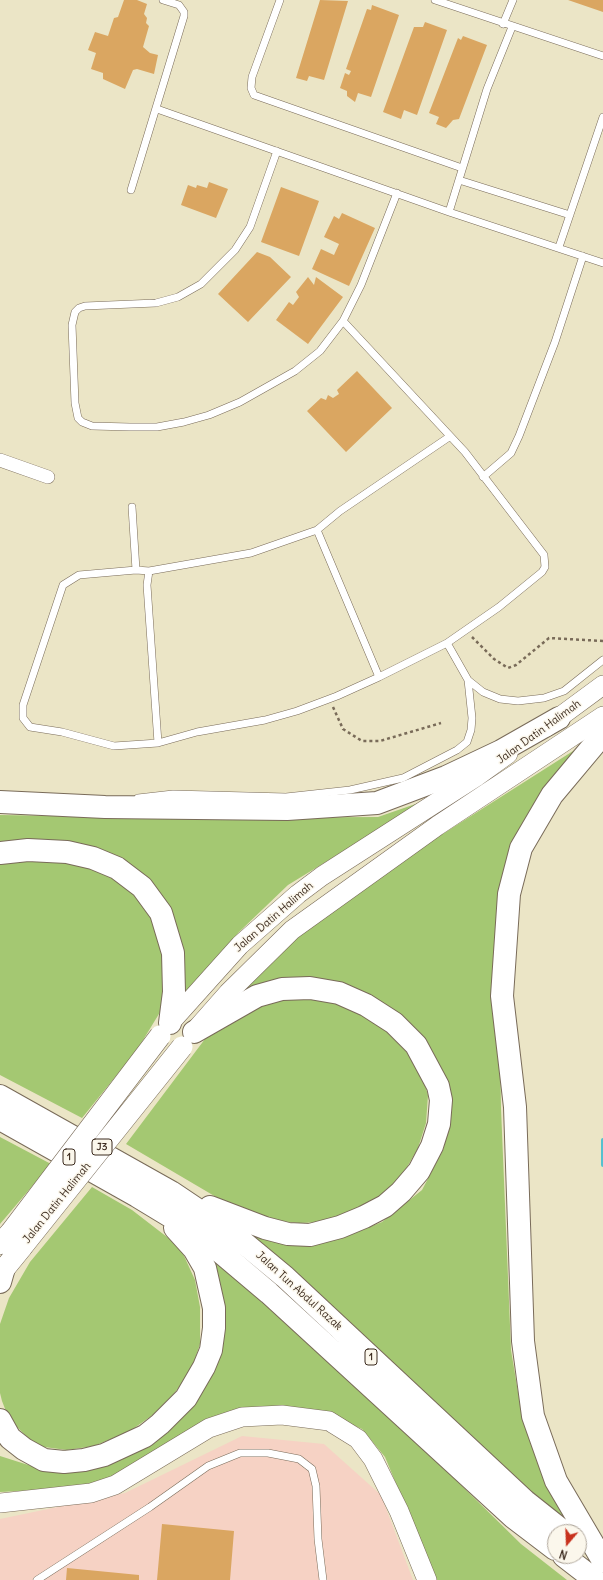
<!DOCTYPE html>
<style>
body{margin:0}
#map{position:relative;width:603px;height:1580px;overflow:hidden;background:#ebe5c6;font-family:Delius,sans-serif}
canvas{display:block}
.north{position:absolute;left:547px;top:1524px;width:40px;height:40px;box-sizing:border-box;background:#fbf7ec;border:1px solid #aea59a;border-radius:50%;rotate:199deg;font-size:11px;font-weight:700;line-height:16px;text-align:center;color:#3b2a1e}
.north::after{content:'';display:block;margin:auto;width:14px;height:18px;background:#c8321e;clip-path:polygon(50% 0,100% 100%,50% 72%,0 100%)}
</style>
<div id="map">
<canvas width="603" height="1580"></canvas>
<div class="north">N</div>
</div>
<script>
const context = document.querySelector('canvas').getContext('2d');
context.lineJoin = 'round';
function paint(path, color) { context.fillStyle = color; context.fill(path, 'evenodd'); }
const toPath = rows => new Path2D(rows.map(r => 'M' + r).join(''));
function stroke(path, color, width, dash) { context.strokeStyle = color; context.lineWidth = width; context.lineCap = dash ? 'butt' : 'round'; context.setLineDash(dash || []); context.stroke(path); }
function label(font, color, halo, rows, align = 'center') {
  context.font = font + ' Delius,sans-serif'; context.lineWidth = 3; context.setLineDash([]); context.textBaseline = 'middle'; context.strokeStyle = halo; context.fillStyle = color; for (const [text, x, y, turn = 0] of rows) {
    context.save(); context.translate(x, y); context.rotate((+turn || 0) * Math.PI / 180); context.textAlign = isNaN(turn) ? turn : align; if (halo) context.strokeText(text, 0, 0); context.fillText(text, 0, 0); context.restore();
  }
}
const built = toPath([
 [242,1436,324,1444,381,1495,413,1580,0,1580,0,1519,125,1493]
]);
const green = toPath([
 [595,737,522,838,498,945,501,1108,511,1350,521,1410,549,1469,594,1546,505,1471,246,1233,300,1243,342,1238,382,1222,422,1190,444,1148,448,1098,435,1058,421,1036,328,983,238,1000,249,979,280,950,394,865],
 [427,800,288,885,239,932,182,1001,184,968,179,935,164,900,140,874,0,845,0,815,188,818,378,817],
 [0,859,86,861,130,884,162,933,165,1004,137,1050,82,1118,0,1075],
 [307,996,348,1003,390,1028,418,1063,428,1095,426,1123,418,1148,406,1169,389,1189,370,1207,323,1222,299,1223,270,1220,228,1204,126,1144,208,1035,265,1002],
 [0,1137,51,1164,0,1224],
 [92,1187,132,1210,180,1247,195,1280,200,1307,200,1344,191,1371,164,1407,130,1431,94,1446,67,1450,44,1447,31,1441,9,1419,2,1401,0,1393,0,1324,9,1298,30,1262],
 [206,1252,277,1312,397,1422,521,1544,567,1580,436,1580,385,1457,362,1429,323,1412,255,1408,93,1487,0,1492,0,1456,44,1470,113,1457,209,1370]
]);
const stream = toPath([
 [603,1140,603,1165]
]);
const building = toPath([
 [124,0,137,0,147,4,144,14,147,18,146,23,149,26,143,47,150,53,158,55,154,74,137,69,133,70,125,89,103,79,103,73,91,69,96,53,88,50,95,32,108,36,114,18,118,17],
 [320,0,348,1,324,80,309,76,307,81,296,78],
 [568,0,603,0,603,12],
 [372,5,399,15,371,97,358,93,355,102,347,96,347,91,340,88,345,73,349,75,351,71,346,69,367,9,371,10],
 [425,22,447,30,417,115,404,110,401,119,383,112,414,27,423,27],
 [463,36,487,45,459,119,453,120,446,128,436,124,439,117,429,113,458,38,461,40],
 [209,182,228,189,216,218,181,205,188,185,196,188,197,185,207,188],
 [281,187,319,201,299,256,261,242],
 [342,213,375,228,349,286,312,269,321,249,334,255,339,244,324,237,334,216,339,219],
 [257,252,270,257,291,277,248,322,218,294],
 [308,277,314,285,316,277,343,297,308,344,276,320,289,302,293,305,299,297,296,292],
 [357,371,392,408,346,452,307,411,321,398,326,400,328,395,333,398,339,394,337,390],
 [162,1524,234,1531,230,1580,157,1580],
 [67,1568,139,1575,139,1580,66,1580]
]);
const path = toPath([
 [472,637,494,659,508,668,516,665,549,638,603,641],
 [333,707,343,729,362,741,380,741,441,723]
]);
const lane = toPath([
 [280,0,252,77,251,88,254,95,462,168],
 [435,0,603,56],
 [503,24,513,0],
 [157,109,449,212,603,263],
 [277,151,250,227,235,250,201,284,178,297,156,303,85,306,79,308,75,312,72,325,75,403,78,418,82,422,92,426,130,427,157,427,184,422,209,415,240,402,295,371,320,351,343,321,361,285,397,193],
 [459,180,570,215],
 [131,190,184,16,184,12,179,5,163,0],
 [449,212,487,89,512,27],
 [559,247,603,117],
 [343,321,465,452,544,555,545,567,542,572,499,607,447,643,379,677,337,696,297,711,265,720,197,732,158,743,114,746,62,732,30,727,23,718,23,705,63,585,79,575,136,570,149,571,251,553,317,530,340,511,449,437],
 [483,477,511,453,519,436,555,342,583,256],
 [132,507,136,570],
 [317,530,379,677],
 [149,571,147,585,158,743],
 [447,643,468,680,483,692,500,699,518,701,544,698,564,691,603,660],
 [138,798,173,794,286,797,350,790,403,778,457,750,467,742,471,730,472,718,468,680],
 [37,1580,150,1507,208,1466,240,1453,268,1453,299,1459,312,1469,316,1486,318,1539,323,1580]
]);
const street = toPath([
 [0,460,48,477]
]);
const secondary = toPath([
 [546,727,603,685],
 [170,1023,240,945,298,894,322,876,476,777,508,754],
 [198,1027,228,993,292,930,437,826,603,716],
 [0,1503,91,1493,115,1485,209,1428,242,1417,282,1415,329,1421,358,1439,373,1459,399,1511,427,1580]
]);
const primary = toPath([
 [0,1244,11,1232],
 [0,1274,22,1247]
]);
const highway = toPath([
 [603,734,552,795,521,848,509,894,502,996,515,1107,523,1341,533,1416,556,1481,603,1561],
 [0,802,105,807,287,809,377,803,446,777,501,751,559,718],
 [0,853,28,850,67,852,93,858,117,868,142,887,161,913,173,953,174,992,170,1023],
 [194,1032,257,996,282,989,310,988,339,993,366,1005,394,1023,416,1045,438,1086,441,1100,439,1124,432,1146,419,1171,401,1192,385,1206,364,1217,340,1227,310,1235,288,1234,265,1228,210,1207],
 [0,1096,171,1192,232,1233,285,1277,525,1501,564,1532],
 [0,1119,137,1196,198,1233,269,1293,513,1517,555,1549],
 [0,1282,4,1268],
 [0,1420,10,1438,24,1449,44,1460,64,1462,84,1460,104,1455,145,1436,160,1424,186,1398,204,1367,211,1350,214,1328,214,1308,205,1268,194,1249,175,1228],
 [564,1556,595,1580]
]);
const primaryBridge = toPath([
 [11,1232,160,1036],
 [22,1247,182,1047]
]);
const shields = [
 [102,1147,20],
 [69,1157,12],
 [371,1357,12]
];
const shieldNames = [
 ["J3",102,1147],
 ["1",69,1157],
 ["1",371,1357]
];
const streetNames = [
 ["Jalan Datin Halimah",539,732,-36],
 ["Jalan Datin Halimah",274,917,-41],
 ["Jalan Datin Halimah",57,1203,-51],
 ["Jalan Tun Abdul Razak",299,1291,42]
];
paint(built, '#f6d2c4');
paint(green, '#a4c872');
stroke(stream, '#55c0cf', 4);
paint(building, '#daa661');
stroke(lane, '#796b59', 8);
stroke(street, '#796b59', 14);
stroke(secondary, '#796b59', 20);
stroke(primary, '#796b59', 22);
stroke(highway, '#796b59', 24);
stroke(path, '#796b59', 2.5, [3, 3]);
stroke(lane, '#fff', 7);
stroke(street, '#fff', 13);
stroke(secondary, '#fff', 19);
stroke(primary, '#fff', 21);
stroke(highway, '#fff', 22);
stroke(primaryBridge, '#796b59', 22, []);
stroke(primaryBridge, '#fff', 21);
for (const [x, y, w] of shields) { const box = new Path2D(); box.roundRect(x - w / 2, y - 8, w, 16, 3); context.fillStyle = '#fbf7ec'; context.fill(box); stroke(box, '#3b2a1e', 1); }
label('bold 10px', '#3b2a1e', null, shieldNames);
label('11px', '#3b2a1e', '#fbf7ec', streetNames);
</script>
